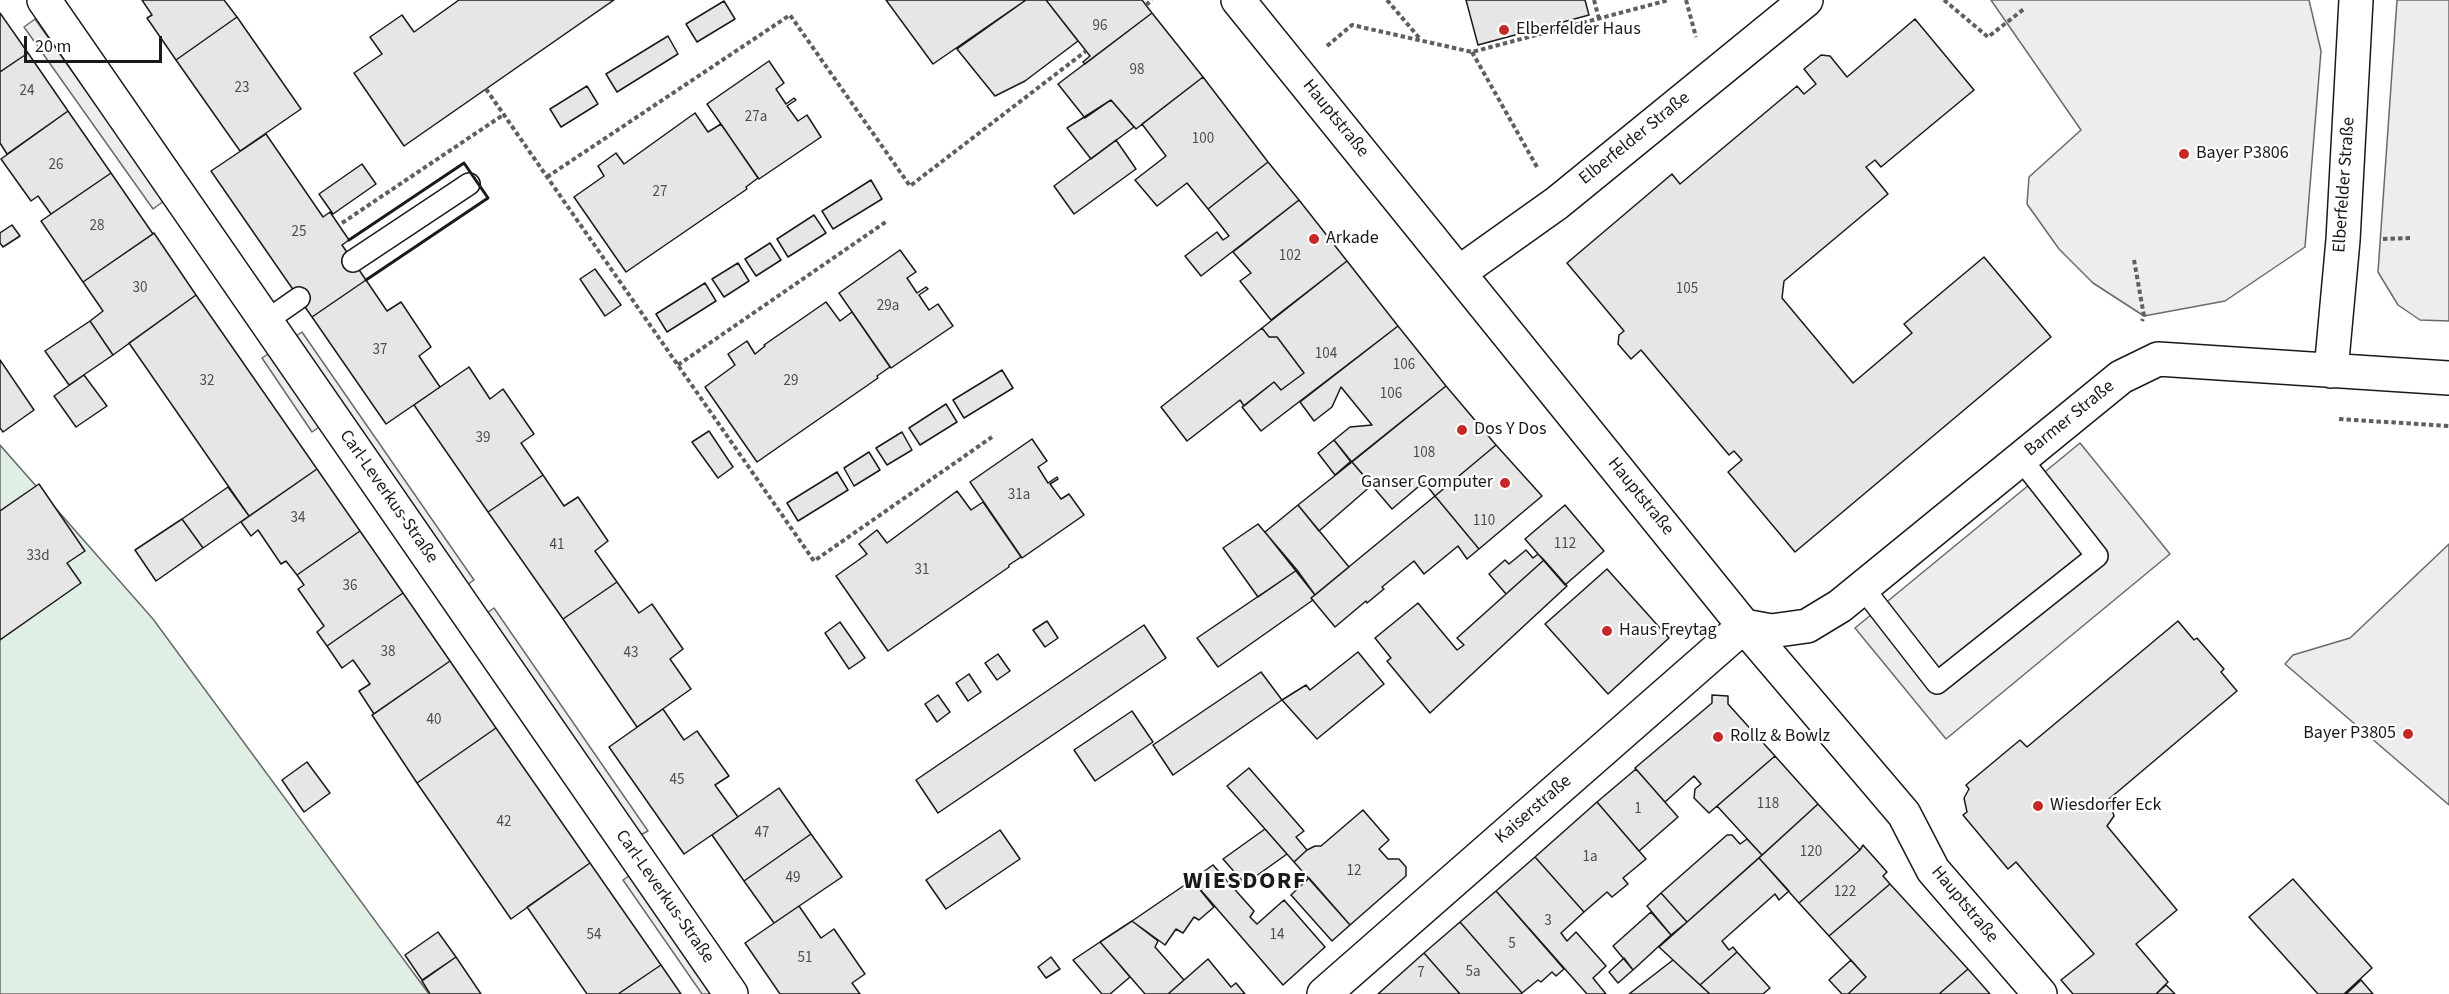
<!DOCTYPE html>
<meta charset="utf-8">
<style>
body{margin:0}
#map{position:relative;width:2449px;height:994px;overflow:hidden;background:#fff;font-family:"Source Sans 3",sans-serif}
canvas{display:block}
.scale{position:absolute;left:24px;top:36px;width:138px;height:27px;box-sizing:border-box;border:3px solid #1a1a1a;border-top:0;padding-left:8px;font-size:18px;line-height:21px;white-space:nowrap;color:#1a1a1a;-webkit-text-stroke:4px #fff;paint-order:stroke}
</style>
<div id="map">
<canvas width="2449" height="994"></canvas>
<div class="scale">20 m</div>
</div>
<script>
const context = document.querySelector('canvas').getContext('2d');
context.lineJoin = 'round';
function paint(path, color) { context.fillStyle = color; context.fill(path, 'evenodd'); }
const toPath = rows => new Path2D(rows.map(r => 'M' + r).join(''));
function stroke(path, color, width, dash) { context.strokeStyle = color; context.lineWidth = width; context.lineCap = dash ? 'butt' : 'round'; context.setLineDash(dash || []); context.stroke(path); }
function label(font, color, halo, rows, align = 'center') {
  context.font = font + ' "Source Sans 3",sans-serif'; context.lineWidth = 4.5; context.setLineDash([]); context.textBaseline = 'middle'; context.strokeStyle = halo; context.fillStyle = color; for (const [text, x, y, turn = 0] of rows) {
    context.save(); context.translate(x, y); context.rotate((+turn || 0) * Math.PI / 180); context.textAlign = isNaN(turn) ? turn : align; if (halo) context.strokeText(text, 0, 0); context.fillText(text, 0, 0); context.restore();
  }
}
const green = toPath([
 [0,445,153,619,429,994,0,994,0,445]
]);
const parking = toPath([
 [1991,0,2309,0,2321,51,2305,247,2225,301,2144,316,2093,283,2059,249,2027,204,2029,177,2081,130,1991,0],
 [2397,0,2449,0,2449,321,2420,320,2398,305,2378,272,2397,0],
 [35,19,164,201,153,209,24,27,35,19],
 [302,332,474,580,464,587,293,338,302,332],
 [271,352,322,425,312,432,262,358,271,352],
 [2080,443,2170,554,1946,739,1855,628,2080,443],
 [2449,544,2449,805,2285,664,2293,655,2350,638,2449,544],
 [494,608,648,831,637,837,484,615,494,608],
 [632,874,715,994,702,994,623,880,632,874]
]);
const building = toPath([
 [142,0,224,0,237,17,176,60,147,18,152,15,142,0],
 [459,0,614,0,404,146,354,73,382,54,370,37,402,15,414,32,459,0],
 [886,0,1026,0,933,64,886,0],
 [1026,0,1046,0,1078,41,1025,81,995,96,957,49,1026,0],
 [1046,0,1142,0,1152,13,1085,64,1083,62,1090,56,1046,0],
 [1466,0,1585,0,1589,15,1478,45,1466,0],
 [724,1,735,19,697,42,686,24,724,1],
 [0,13,28,53,0,72,0,13],
 [1152,13,1203,77,1136,129,1111,100,1085,118,1058,84,1152,13],
 [237,17,301,109,240,151,176,60,237,17],
 [1915,19,1974,90,1881,167,1875,160,1866,167,1888,194,1784,281,1782,298,1853,383,1912,333,1904,324,1984,257,2051,337,1795,552,1728,472,1742,460,1734,451,1729,455,1641,350,1631,359,1618,344,1619,335,1624,331,1567,263,1672,174,1680,184,1797,86,1804,94,1816,84,1804,69,1821,55,1830,56,1847,77,1915,19],
 [668,36,678,54,617,92,606,74,668,36],
 [28,53,68,111,7,154,0,143,0,72,28,53],
 [769,61,784,83,776,89,786,104,794,98,796,100,787,106,798,121,807,115,821,137,759,179,707,104,769,61],
 [1203,77,1268,162,1208,209,1187,183,1157,206,1135,180,1166,156,1142,124,1203,77],
 [587,86,598,104,561,127,550,109,587,86],
 [1111,100,1134,127,1091,159,1067,128,1111,100],
 [68,111,111,173,51,214,38,196,31,201,1,159,68,111],
 [695,113,708,132,721,124,758,178,746,187,747,189,626,272,574,197,604,176,598,166,616,153,624,164,695,113],
 [266,134,323,217,330,212,349,240,342,245,366,280,312,317,211,171,266,134],
 [1116,140,1136,169,1074,214,1054,186,1116,140],
 [1268,162,1299,200,1201,276,1185,256,1217,232,1223,240,1229,236,1208,209,1268,162],
 [362,164,376,184,333,214,319,194,362,164],
 [111,173,153,234,83,282,41,221,111,173],
 [871,180,882,199,833,229,822,211,871,180],
 [1299,200,1347,261,1271,320,1240,281,1251,273,1233,252,1299,200],
 [814,215,826,233,788,257,777,239,814,215],
 [12,225,20,236,3,247,0,243,0,233,12,225],
 [154,233,196,295,113,355,90,321,103,311,83,282,154,233],
 [770,243,781,260,756,276,745,259,770,243],
 [900,250,916,272,907,278,917,293,926,287,928,289,919,295,929,310,938,304,953,326,891,368,839,293,900,250],
 [1347,261,1398,326,1261,431,1242,407,1274,382,1281,390,1304,373,1277,337,1269,337,1262,328,1347,261],
 [738,263,749,281,724,297,712,279,738,263],
 [595,269,621,305,605,316,580,279,595,269],
 [366,280,387,311,401,302,431,347,419,356,440,387,386,424,312,317,366,280],
 [705,283,716,301,667,332,656,314,705,283],
 [196,295,317,469,249,516,129,343,196,295],
 [826,302,840,321,852,312,890,367,877,376,878,378,757,462,705,387,735,365,728,354,747,341,755,354,765,346,764,345,826,302],
 [90,321,113,355,69,385,45,351,90,321],
 [1398,326,1446,386,1351,462,1334,440,1350,427,1372,425,1341,387,1332,407,1314,421,1300,402,1398,326],
 [1262,328,1269,337,1277,337,1304,373,1281,390,1274,382,1244,406,1240,400,1187,441,1161,407,1262,328],
 [0,360,34,410,3,432,0,428,0,360],
 [469,367,490,399,503,389,534,434,521,443,543,475,488,512,414,405,469,367],
 [1002,370,1013,388,964,418,953,400,1002,370],
 [84,375,107,406,76,427,54,396,84,375],
 [1446,386,1496,445,1435,496,1424,482,1392,509,1352,462,1446,386],
 [946,404,957,422,920,445,909,428,946,404],
 [709,431,733,467,718,478,692,442,709,431],
 [902,432,912,450,887,465,876,448,902,432],
 [1032,439,1047,461,1038,467,1048,483,1057,477,1058,479,1050,484,1061,499,1069,494,1084,515,1022,558,970,482,1032,439],
 [1334,440,1351,461,1335,475,1318,453,1334,440],
 [1496,445,1542,496,1479,549,1435,496,1496,445],
 [869,452,880,470,854,486,844,468,869,452],
 [1352,462,1372,485,1319,531,1298,505,1352,462],
 [317,469,360,531,297,575,286,561,281,564,258,530,251,536,241,522,317,469],
 [837,472,848,490,798,521,787,503,837,472],
 [543,475,564,506,578,497,608,541,595,551,617,582,563,619,488,512,543,475],
 [39,484,85,551,67,563,81,583,0,640,0,511,39,484],
 [228,487,249,516,203,548,182,519,228,487],
 [957,491,971,510,983,502,1021,557,1009,565,1009,567,888,651,836,576,867,554,859,544,877,530,887,543,957,491],
 [1435,496,1479,549,1467,559,1458,546,1424,574,1414,561,1382,587,1384,589,1367,603,1366,601,1335,627,1311,598,1435,496],
 [1298,505,1349,567,1315,595,1265,532,1298,505],
 [1565,505,1604,551,1565,585,1525,539,1565,505],
 [182,519,203,548,156,581,135,550,182,519],
 [1258,524,1297,570,1258,597,1223,548,1258,524],
 [360,531,403,593,327,646,317,632,324,626,298,589,304,585,297,575,360,531],
 [1526,550,1533,558,1538,554,1544,560,1506,594,1489,574,1505,560,1509,564,1526,550],
 [1544,560,1567,586,1430,713,1387,661,1391,658,1375,638,1418,603,1457,650,1464,645,1457,638,1544,560],
 [1607,569,1669,638,1608,694,1545,624,1607,569],
 [1297,570,1315,595,1311,598,1313,600,1218,667,1197,638,1297,570],
 [617,582,639,613,652,604,683,649,670,659,691,689,637,727,563,619,617,582],
 [403,593,450,661,374,714,359,691,370,684,353,660,342,668,327,646,403,593],
 [1047,621,1058,638,1045,647,1033,630,1047,621],
 [2178,621,2194,640,2197,638,2224,669,2221,672,2237,691,2109,799,2114,816,2107,826,2177,910,2136,944,2168,982,2156,994,2073,994,2061,980,2094,954,2016,862,2008,869,1963,815,1967,812,1964,798,1969,789,1966,785,2020,740,2027,747,2178,621],
 [840,622,865,658,849,669,825,633,840,622],
 [1144,625,1166,658,938,813,916,780,1144,625],
 [1358,652,1384,684,1317,739,1282,700,1306,685,1310,690,1358,652],
 [998,654,1010,671,997,680,985,663,998,654],
 [450,661,496,728,417,783,372,715,450,661],
 [1261,672,1282,700,1173,775,1153,745,1261,672],
 [969,674,981,692,968,701,956,683,969,674],
 [938,695,950,712,937,722,925,704,938,695],
 [1712,695,1728,696,1728,704,1775,756,1709,813,1694,798,1695,789,1701,784,1694,776,1665,802,1635,768,1712,703,1712,695],
 [663,709,684,740,697,731,729,776,715,785,738,817,684,854,609,747,663,709],
 [1132,711,1153,742,1095,781,1074,750,1132,711],
 [496,728,590,863,511,919,417,783,496,728],
 [1775,756,1818,804,1762,855,1717,806,1775,756],
 [307,762,330,793,304,812,282,780,307,762],
 [1249,768,1304,831,1296,837,1307,850,1294,862,1227,786,1249,768],
 [1636,769,1678,817,1639,851,1597,802,1636,769],
 [779,788,811,834,744,881,712,835,779,788],
 [1597,802,1646,859,1623,878,1628,884,1612,897,1607,892,1584,912,1535,857,1597,802],
 [1818,804,1860,850,1799,903,1759,858,1818,804],
 [1363,810,1389,840,1379,849,1388,859,1399,859,1406,867,1406,876,1350,925,1294,862,1307,850,1315,846,1321,846,1363,810],
 [1265,829,1287,854,1245,884,1223,859,1265,829],
 [1000,830,1020,859,946,909,926,880,1000,830],
 [811,834,842,877,774,923,744,881,811,834],
 [1727,835,1732,835,1740,844,1747,839,1762,855,1687,922,1661,893,1727,835],
 [1863,845,1887,872,1883,876,1890,884,1829,936,1799,903,1860,850,1863,845],
 [1535,857,1584,912,1561,933,1567,941,1576,932,1606,966,1593,978,1606,994,1587,994,1496,891,1535,857],
 [1759,858,1789,891,1779,900,1775,894,1722,941,1729,950,1733,947,1737,952,1700,985,1659,947,1759,858],
 [590,863,661,965,618,994,587,994,527,907,590,863],
 [1213,865,1254,911,1250,917,1257,924,1284,900,1325,947,1283,985,1192,880,1213,865],
 [1309,878,1350,925,1332,941,1291,895,1309,878],
 [2293,879,2372,968,2344,994,2318,994,2249,917,2293,879],
 [1192,880,1214,907,1199,920,1194,917,1183,933,1176,929,1165,945,1132,921,1192,880],
 [1890,884,1968,969,1939,994,1848,994,1866,977,1829,936,1890,884],
 [1496,891,1564,969,1556,976,1552,972,1541,982,1538,980,1522,993,1460,922,1496,891],
 [1661,893,1687,922,1671,935,1647,906,1661,893],
 [799,906,821,938,834,929,865,974,852,983,860,994,780,994,745,943,799,906],
 [1651,912,1671,935,1633,970,1613,946,1651,912],
 [1132,921,1158,941,1155,947,1184,980,1168,994,1145,994,1100,942,1132,921],
 [1460,922,1522,993,1521,994,1460,994,1424,953,1460,922],
 [438,932,456,957,422,980,405,955,438,932],
 [1100,942,1130,977,1110,994,1102,994,1073,960,1100,942],
 [1737,952,1770,988,1763,994,1710,994,1700,985,1737,952],
 [1424,953,1460,994,1378,994,1424,953],
 [456,957,481,994,430,994,422,981,456,957],
 [1051,957,1060,969,1046,978,1038,967,1051,957],
 [1624,958,1633,970,1618,983,1609,972,1624,958],
 [1208,959,1231,987,1236,983,1245,994,1168,994,1208,959],
 [1673,960,1710,994,1629,994,1673,960],
 [1851,960,1866,977,1848,994,1842,994,1829,980,1851,960],
 [661,965,681,994,618,994,661,965],
 [1968,969,1990,994,1939,994,1968,969],
 [2361,980,2373,994,2346,994,2361,980],
 [2166,985,2175,994,2156,994,2166,985]
]);
const path = toPath([
 [1387,0,1421,40],
 [1594,0,1599,19],
 [1686,0,1696,37],
 [1944,0,1988,37,2024,9],
 [1146,5,1152,0],
 [1327,46,1352,25,1472,52,1669,0],
 [1472,52,1537,167],
 [486,89,814,561,992,437],
 [547,177,790,15,910,186,1086,51],
 [342,223,503,115],
 [2383,239,2413,238],
 [2134,260,2144,316,2142,321],
 [678,365,887,221],
 [2339,419,2449,426]
]);
const service = toPath([
 [353,261,469,184],
 [266,321,299,298],
 [1863,588,1937,683,2097,556,2021,459]
]);
const minor = toPath([
 [44,0,731,994],
 [1238,0,1744,626,1904,814,1933,870,2040,994],
 [1460,272,1557,203,1806,0],
 [2331,371,2343,240,2356,0],
 [1744,626,1771,631,1807,626,1840,606,2121,377,2158,359,2449,378],
 [1324,994,1744,626]
]);
const wall = toPath([
 [349,240,464,163,488,198,366,280]
]);
const markers = [
 [1504,30,6,"#c62828"],
 [2184,154,6,"#c62828"],
 [1314,239,6,"#c62828"],
 [1462,430,6,"#c62828"],
 [1505,483,6,"#c62828"],
 [1607,631,6,"#c62828"],
 [2408,734,6,"#c62828"],
 [1718,737,6,"#c62828"],
 [2038,806,6,"#c62828"]
];
const numberNames = [
 ["96",1100,27],
 ["98",1137,71],
 ["23",242,89],
 ["24",27,92],
 ["27a",756,118],
 ["100",1203,140],
 ["26",56,166],
 ["27",660,193],
 ["28",97,227],
 ["25",299,233],
 ["102",1290,257],
 ["30",140,289],
 ["105",1687,290],
 ["29a",888,307],
 ["37",380,351],
 ["104",1326,355],
 ["106",1404,366],
 ["32",207,382],
 ["29",791,382],
 ["106",1391,395],
 ["39",483,439],
 ["108",1424,454],
 ["31a",1019,496],
 ["34",298,519],
 ["110",1484,522],
 ["112",1565,545],
 ["41",557,546],
 ["33d",38,557],
 ["31",922,571],
 ["36",350,587],
 ["38",388,653],
 ["43",631,654],
 ["40",434,721],
 ["45",677,781],
 ["118",1768,805],
 ["1",1638,810],
 ["42",504,823],
 ["47",762,834],
 ["120",1811,853],
 ["1a",1590,858],
 ["12",1354,872],
 ["49",793,879],
 ["122",1845,893],
 ["3",1548,922],
 ["54",594,936],
 ["14",1277,936],
 ["5",1512,945],
 ["51",805,959],
 ["5a",1473,973],
 ["7",1421,974]
];
const poiNames = [
 ["Elberfelder Haus",1516,30],
 ["Bayer P3806",2196,154],
 ["Arkade",1326,239],
 ["Dos Y Dos",1474,430],
 ["Ganser Computer",1493,483,"right"],
 ["Haus Freytag",1619,631],
 ["Bayer P3805",2396,734,"right"],
 ["Rollz & Bowlz",1730,737],
 ["Wiesdorfer Eck",2050,806]
];
const streetNames = [
 ["Hauptstraße",1335,119,51],
 ["Elberfelder Straße",1635,139,-39],
 ["Elberfelder Straße",2345,185,-86],
 ["Barmer Straße",2070,419,-39],
 ["Carl-Leverkus-Straße",388,497,55],
 ["Hauptstraße",1640,497,51],
 ["Kaiserstraße",1534,810,-41],
 ["Carl-Leverkus-Straße",664,897,55],
 ["Hauptstraße",1964,905,50]
];
const districtNames = [
 ["WIESDORF",1245,883]
];
paint(green, '#e0efe3');
stroke(green, '#6a6a6a', 1.5);
paint(parking, '#ededed');
stroke(parking, '#6a6a6a', 1.5);
paint(building, '#e6e6e6');
stroke(building, '#1a1a1a', 1.5);
stroke(service, '#1a1a1a', 24);
stroke(minor, '#1a1a1a', 36);
stroke(path, '#5f5f5f', 4, [4.5, 3]);
stroke(service, '#fff', 21);
stroke(minor, '#fff', 33);
stroke(wall, '#1a1a1a', 3);
for (const [x, y, r, color] of markers) { const dot = new Path2D(); dot.arc(x, y, r, 0, 2 * Math.PI); context.fillStyle = color; context.fill(dot); stroke(dot, '#fff', 2); }
label('15px', '#4d4d4d', null, numberNames);
label('18px', '#1a1a1a', '#fff', poiNames, 'left');
label('18px', '#1a1a1a', '#fff', streetNames);
context.letterSpacing = '1.5px';
label('bold 24px', '#1a1a1a', '#fff', districtNames);
context.letterSpacing = '0px';
</script>
